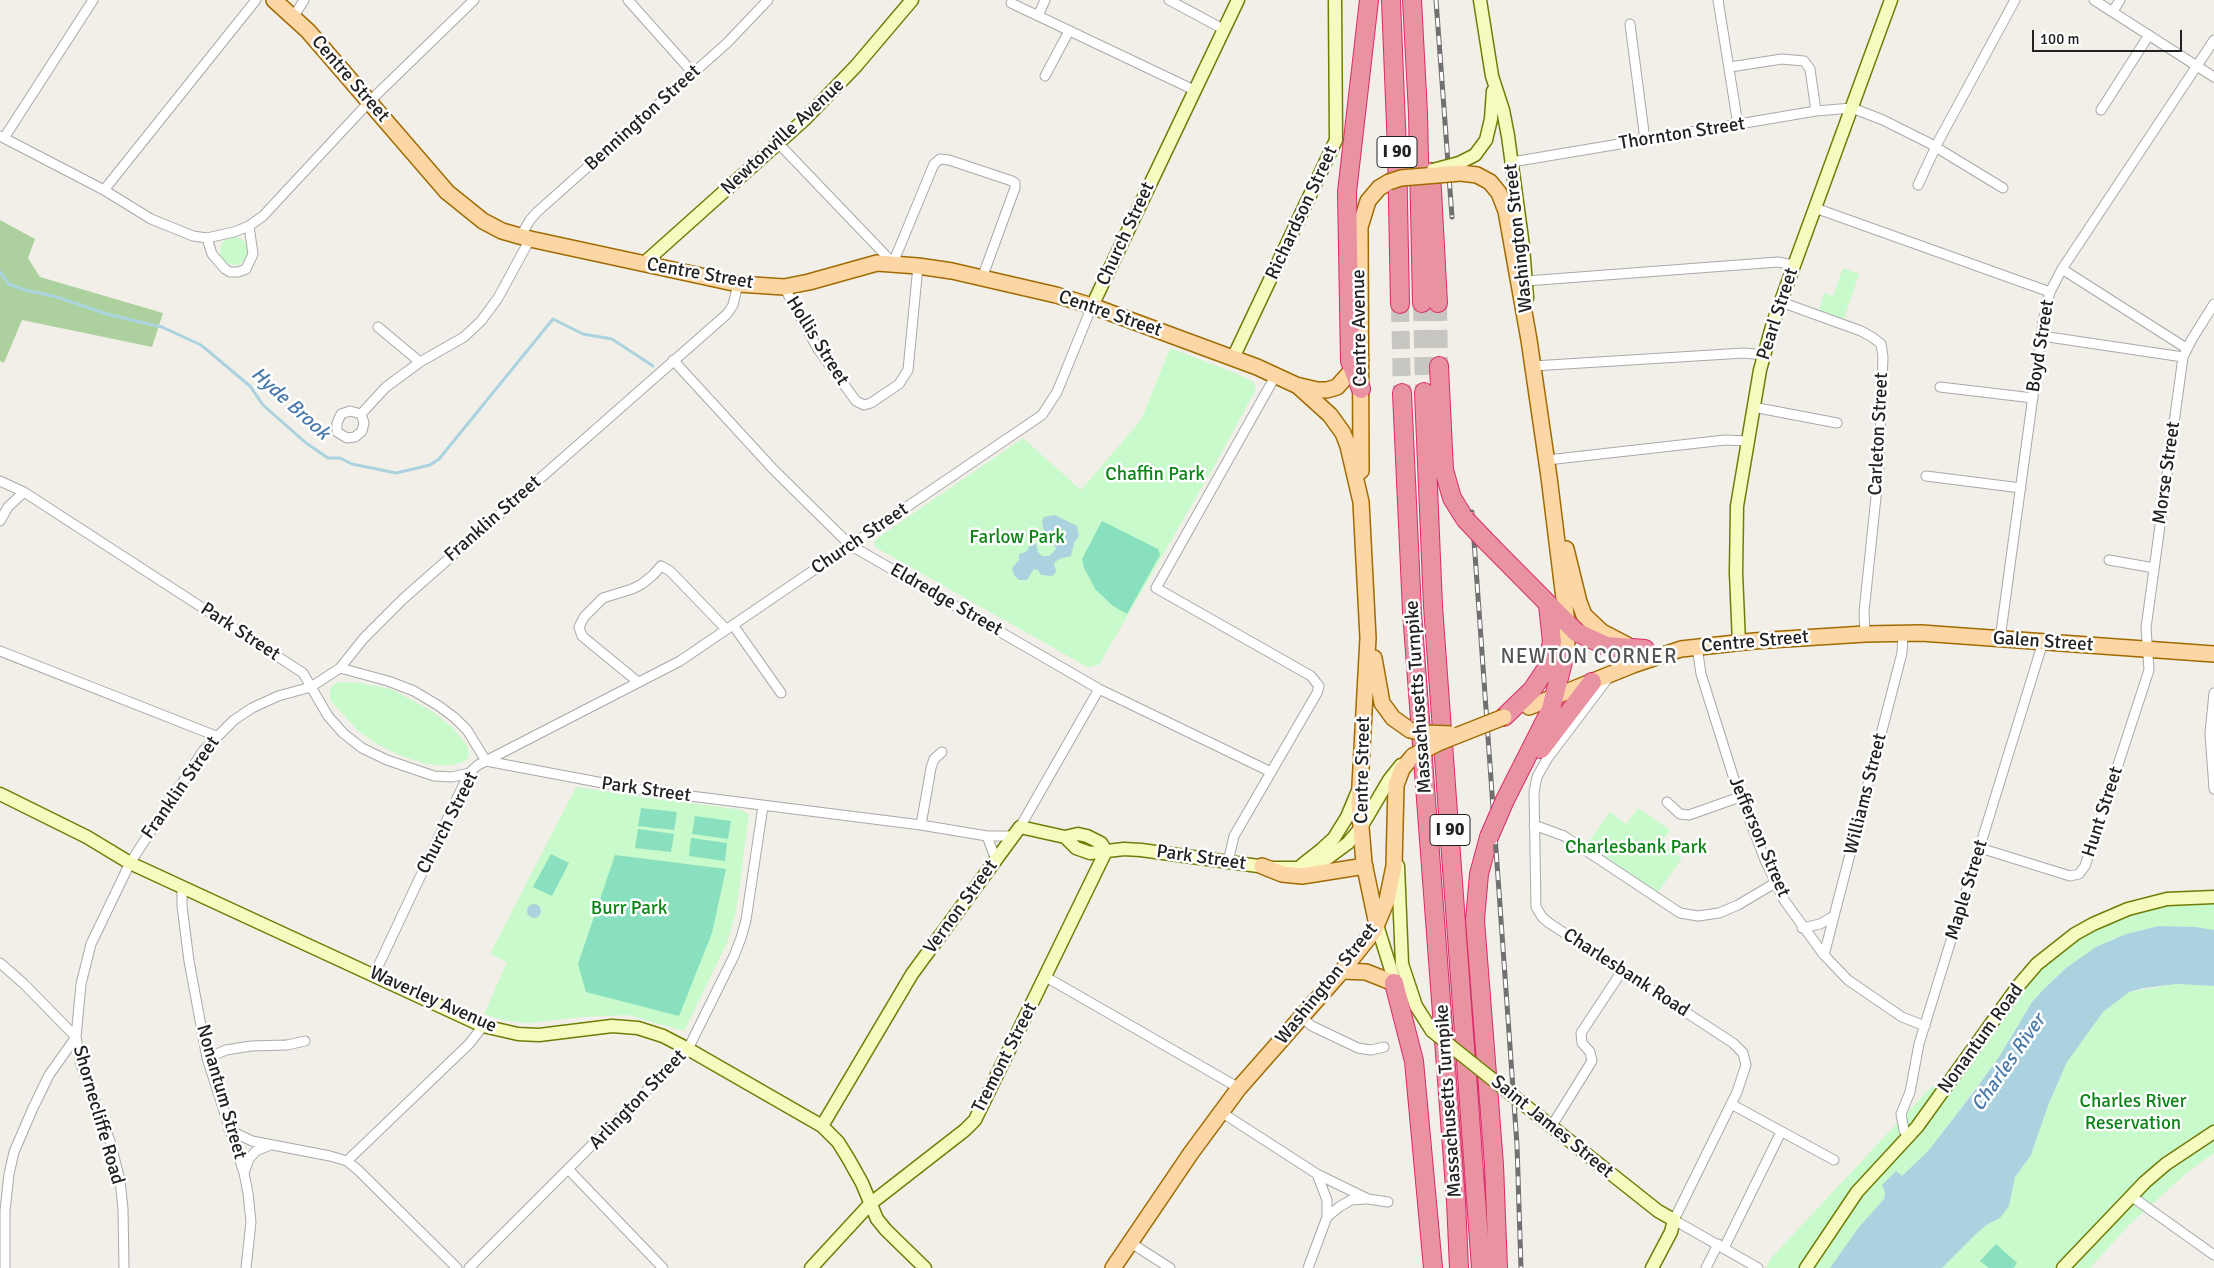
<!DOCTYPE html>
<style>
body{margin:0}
#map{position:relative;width:2214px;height:1268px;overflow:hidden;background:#f2efe9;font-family:Signika,sans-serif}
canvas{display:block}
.scale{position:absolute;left:2032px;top:30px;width:150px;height:22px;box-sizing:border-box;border:2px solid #222;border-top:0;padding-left:6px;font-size:15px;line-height:18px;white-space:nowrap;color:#222;-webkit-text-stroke:4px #fff;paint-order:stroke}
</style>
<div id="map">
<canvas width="2214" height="1268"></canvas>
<div class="scale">100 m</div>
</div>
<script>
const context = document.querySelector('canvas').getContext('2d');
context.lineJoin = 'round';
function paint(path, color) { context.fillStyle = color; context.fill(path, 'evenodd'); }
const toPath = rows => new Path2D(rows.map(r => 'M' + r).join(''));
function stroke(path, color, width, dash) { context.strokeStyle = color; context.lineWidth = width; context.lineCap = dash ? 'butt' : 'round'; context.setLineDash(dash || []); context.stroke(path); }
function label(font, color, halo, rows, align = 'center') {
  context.font = font + ' Signika,sans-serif'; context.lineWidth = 5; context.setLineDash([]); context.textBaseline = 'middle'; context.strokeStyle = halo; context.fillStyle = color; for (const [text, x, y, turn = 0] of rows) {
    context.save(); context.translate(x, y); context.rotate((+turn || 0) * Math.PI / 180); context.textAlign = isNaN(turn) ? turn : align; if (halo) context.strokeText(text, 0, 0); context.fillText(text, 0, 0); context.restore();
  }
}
const forest = toPath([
 [0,220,35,239,28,258,40,277,163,313,152,347,22,320,4,363,0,361]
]);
const park = toPath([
 '220 251a14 14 0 1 1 28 0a14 14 0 1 1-28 0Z',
 [1843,268,1859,274,1844,319,1819,310,1824,293,1833,296],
 [1170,348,1235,373,1254,382,1256,389,1216,463,1099,665,1091,666,1089,668,875,547,875,540,879,537,1023,438,1081,490,1141,420],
 [341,682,360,683,391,689,432,711,453,728,467,745,469,755,467,760,454,765,437,765,424,763,404,757,377,744,358,731,330,700,330,688,336,683],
 [576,787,742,810,749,815,736,911,727,943,684,1031,628,1015,583,1017,528,1023,502,1020,484,1014,507,962,490,954],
 [1638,808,1670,830,1661,843,1682,858,1658,892,1587,844,1610,812,1626,824],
 [2214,898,2214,930,2195,927,2159,926,2126,934,2110,940,2066,968,2054,979,2032,1002,1999,1057,1929,1150,1902,1176,1896,1172,1885,1192,1884,1199,1859,1227,1830,1268,1766,1268,1771,1258,1933,1085,1939,1097,2037,964,2128,909],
 [2177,984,2214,986,2214,1153,2189,1171,2128,1226,2090,1268,1942,1268,1978,1232,1988,1224,2000,1218,2009,1200,2015,1177,2031,1155,2049,1103,2067,1062,2090,1027,2103,1012,2129,992]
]);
const pitch = toPath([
 [1102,521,1158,549,1160,555,1127,614,1113,606,1096,590,1084,568,1082,559],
 [641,808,677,812,674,830,638,826],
 [695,816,731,821,728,839,692,834],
 [638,829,674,834,671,852,635,848],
 [691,838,727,843,725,861,689,856],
 [551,854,569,863,552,896,533,887],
 [615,855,726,869,712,933,679,1016,586,992,578,964],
 [1996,1244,2017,1263,2013,1268,1989,1268,1980,1261]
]);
const water = toPath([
 [1055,515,1077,526,1079,536,1074,543,1071,556,1059,559,1054,563,1056,572,1052,576,1041,575,1038,570,1034,569,1027,580,1019,580,1014,575,1012,568,1019,560,1019,554,1026,552,1032,542,1036,544,1038,552,1042,556,1049,556,1056,549,1050,536,1044,532,1042,522,1044,517],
 '527 911a7 7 0 1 1 14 0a7 7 0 1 1-14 0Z',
 [2159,926,2196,927,2214,930,2214,986,2177,984,2144,988,2129,992,2103,1012,2067,1062,2049,1103,2031,1155,2015,1177,2009,1206,2000,1218,1988,1224,1978,1232,1942,1268,1830,1268,1859,1227,1884,1199,1885,1192,1882,1185,1896,1171,1902,1176,1929,1150,1972,1094,1999,1057,2032,1002,2043,990,2066,968,2096,947,2126,934]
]);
const stream = toPath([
 [0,272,9,284,25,290,57,297,110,315,162,327,201,345,250,386,263,405,306,443,328,458,340,458,352,464,396,473,430,465,439,459,553,319,583,334,612,339,653,366]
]);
const highwayTunnel = toPath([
 [1422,303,1424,392],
 [1438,303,1439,366],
 [1400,304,1402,393]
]);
const street = toPath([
 [628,0,693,73],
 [1169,0,1223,29],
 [1718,0,1738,125],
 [2094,0,2214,77],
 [1011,3,1194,90],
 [2113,11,2120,0],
 [294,16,304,0],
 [1038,16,1045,0],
 [1630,24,1645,140],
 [1730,67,1782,59,1804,61,1810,69,1816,111],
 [1045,76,1069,31],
 [2101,110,2149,35],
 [0,136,104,190,151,219,193,236,207,238,234,232,249,226,263,216,370,101,474,0],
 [4,138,93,0],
 [779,144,893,263,934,164,940,159,949,160,1012,181,1015,183,1015,188,982,278],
 [1512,162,1816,111,1852,108,1883,120,1929,143,2003,188],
 [1918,185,1938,142,2015,0],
 [104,190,256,0],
 [1815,208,2050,292],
 [520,237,530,220,537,212,727,43,768,0],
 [207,238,212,254,225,269,230,272,238,272,246,269,253,254,249,226],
 [2062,269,2186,348],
 [1526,281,1778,262,1794,265],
 [784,287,818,349,856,401,864,405,871,403,899,384,908,370,918,266],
 [1781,302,1861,331,1872,337,1881,344,1883,357,1879,468,1864,612,1865,634],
 [378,327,420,362],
 [2042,336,2183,357],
 [673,360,773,469,850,545,1099,689,1271,772],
 [1533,366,1744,353,1763,355],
 [1940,387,2033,398],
 [1753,407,1837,423],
 [350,411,361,414,364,423,362,431,355,437,347,438,337,432,337,423,341,414,350,411],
 [361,414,386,387,420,362,464,337,481,321,498,298,530,239],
 [1547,460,1725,440,1747,441],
 [1926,476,2021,488],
 [0,481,24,492,303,673,328,716,343,733,362,748,387,760,434,776,452,777,469,773],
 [0,521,8,507,24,492],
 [2109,560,2154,568],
 [733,625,781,693],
 [2000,639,2043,322,2050,292,2062,269,2214,40],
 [1697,647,1701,674,1734,779,1765,860,1784,900,1824,955,1848,980,1902,1017,1925,1026],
 [0,651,216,736],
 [340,668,388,681,414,691,439,706,455,718,467,730,486,761,635,789,921,825,987,836,1013,836],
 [1609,677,1547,759,1537,777,1534,792,1536,907,1542,917,1549,923,1733,1043,1743,1053,1746,1065,1737,1092,1674,1220,1758,1268],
 [638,682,582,636,579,627,584,617,603,598,632,589,642,584,653,575,661,566,670,571,726,629],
 [2214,693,2210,733,2214,789],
 [1667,802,1680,814,1689,815,1740,797],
 [921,825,931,768,934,759,942,752],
 [1534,825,1564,836,1680,913,1698,916,1719,913,1738,905,1775,883],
 [1020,827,1099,689],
 [987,836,996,860],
 [1980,848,2070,876,2079,874,2085,866,2149,670,2146,628,2183,357,2192,339,2214,304],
 [1228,862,1234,836,1317,693,1319,686,1311,676,1156,588,1276,375],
 [182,887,182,906,189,961,207,1058,244,1173,248,1193,251,1222,246,1268],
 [1802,928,1820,924,1834,916],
 [1824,955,1902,653,1903,633],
 [0,963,24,984,76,1037,81,1065,110,1141,120,1180,123,1209,124,1268],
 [374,975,469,773,478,765,680,661,1042,415,1057,392,1092,306],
 [1046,977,1239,1088],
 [1302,1018,1312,1026,1358,1048,1371,1050,1384,1047],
 [207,1058,226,1050,251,1046,287,1045,305,1041],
 [1731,1104,1834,1160],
 [1221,1112,1317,1174,1327,1200,1327,1217,1308,1268],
 [1551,1127,1592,1061,1590,1052,1582,1043,1581,1033,1622,971],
 [229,1130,252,1141,330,1156,347,1161,358,1170,457,1268],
 [1908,1137,1904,1130,1901,1114,1910,1092,1919,1044,2043,642],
 [347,1161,469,1044,483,1026],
 [569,1170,663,1268],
 [244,1173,249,1159,256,1151,270,1145],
 [1317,1174,1368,1199,1388,1202],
 [2131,1196,2214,1255],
 [1327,1217,1339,1207,1351,1200,1366,1199],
 [1131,1243,1170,1268],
 [1724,1248,1781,1132],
 [5,1268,5,1211,9,1174,14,1152,33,1108,49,1075,76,1037,81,984,91,944,130,863,203,751,234,720,252,708,278,696,311,687,340,668,364,638,403,599,727,314,733,305,738,284],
 [469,1268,688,1049,734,956,741,938,746,920,763,806],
 [1706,1268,1718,1244]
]);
const secondary = toPath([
 [1480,0,1492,76,1503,110,1508,136,1523,246,1527,298],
 [1459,163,1475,155,1486,140,1491,119,1493,91],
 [643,264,804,120,856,66,912,0],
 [1092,306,1238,0],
 [1233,358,1336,140,1335,0],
 [1739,643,1736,573,1737,506,1760,370,1773,323,1891,0],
 [0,794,87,837,130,863,483,1026,518,1034,539,1035,612,1026,638,1028,663,1036,688,1049,822,1126,838,1142,848,1158,862,1183,877,1219,886,1230,925,1268],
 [1065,837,1076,848,1090,853,1124,849,1141,850,1273,868,1302,868,1325,860,1348,843,1360,829,1389,780,1401,765],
 [1302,865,1321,850,1334,838,1347,817,1357,793],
 [1398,866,1402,964,1416,1006,1432,1031],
 [1377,925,1397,989],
 [1527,1107,1658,1211,1674,1220,1671,1232,1652,1268],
 [822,1126,912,974,1020,827,1065,837,1078,834,1087,836,1101,843,1106,851],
 [811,1268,870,1204,965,1130,975,1120,1106,851],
 [1806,1268,1857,1192,1917,1127,2019,985,2037,964,2075,934,2093,924,2128,909,2167,899,2214,897],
 [2063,1268,2145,1182,2166,1164,2214,1132]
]);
const primary = toPath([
 [274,0,308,31,447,192,483,221,502,231,530,239,738,284,784,287,809,282,877,263,918,266,952,271,1056,295,1092,306,1257,367,1296,385,1317,390,1327,390,1337,387,1361,360],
 [1461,173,1477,175,1490,182,1499,193,1506,211,1529,340,1549,477,1567,623,1567,642,1562,668],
 [1299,387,1330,415,1343,433,1348,446,1361,502,1368,638,1359,804,1364,863,1377,925],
 [1361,471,1360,227,1368,201,1379,188,1389,182],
 [1566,549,1579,602,1584,615,1602,632,1627,645],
 [1374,658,1382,703,1393,718,1410,730],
 [1529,707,1633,665,1681,649,1754,641,1865,634,1921,633,2214,654],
 [1262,866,1282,874,1302,876,1365,866],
 [1342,971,1366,972,1394,983],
 [1113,1268,1191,1153,1239,1088,1342,971,1374,931,1387,900,1394,866,1396,785,1402,769,1413,756]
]);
const highway = toPath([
 [1391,0,1397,150,1400,304],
 [1412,0,1418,113,1422,303],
 [1431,172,1438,303],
 [1439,366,1444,470,1452,498,1465,519],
 [1361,389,1350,361,1347,192,1369,0],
 [1424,392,1433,606,1481,1268],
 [1402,393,1412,612,1456,1201,1459,1268],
 [1486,541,1576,632,1606,646,1645,649],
 [1504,717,1532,690,1546,669,1552,642,1548,605],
 [1541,749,1592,682],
 [1505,800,1551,709,1564,658],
 [1489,837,1479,874,1475,920,1494,1165,1498,1268],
 [1394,983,1414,1061,1433,1268]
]);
const rail = toPath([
 [1436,0,1452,217],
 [1472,512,1517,1145,1521,1268]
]);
const secondaryBridge = toPath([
 [1433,170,1459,163],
 [1432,1031,1527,1107]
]);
const primaryBridge = toPath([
 [1389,182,1401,178,1461,173],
 [1410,730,1423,733,1451,734],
 [1413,756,1438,743,1504,717]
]);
const highwayBridge = toPath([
 [1465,519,1486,541],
 [1489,837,1505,800]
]);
const shields = [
 [1397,152,40],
 [1450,830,40]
];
const shieldNames = [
 ["I 90",1397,152],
 ["I 90",1450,830]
];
const streetNames = [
 ["Centre Street",350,79,49],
 ["Bennington Street",643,118,-42],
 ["Thornton Street",1682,134,-9],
 ["Newtonville Avenue",783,137,-43],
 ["Richardson Street",1302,213,-65],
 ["Church Street",1126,234,-65],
 ["Washington Street",1519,238,-96],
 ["Centre Street",700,274,10],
 ["Centre Street",1110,314,19],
 ["Pearl Street",1778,314,-72],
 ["Centre Avenue",1360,328,-91],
 ["Hollis Street",817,341,58],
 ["Boyd Street",2041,346,-81],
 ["Carleton Street",1879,434,-87],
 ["Morse Street",2167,473,-82],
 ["Franklin Street",493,519,-41],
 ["Church Street",860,539,-34],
 ["Eldredge Street",946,600,30],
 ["Park Street",240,632,33],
 ["Centre Street",1755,642,-5],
 ["Galen Street",2043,642,4],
 ["Massachusetts Turnpike",1419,697,-94],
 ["Centre Street",1363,770,-89],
 ["Franklin Street",181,788,-55],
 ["Park Street",646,790,8],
 ["Williams Street",1866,794,-76],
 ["Hunt Street",2103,812,-72],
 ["Church Street",448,823,-63],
 ["Jefferson Street",1759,837,67],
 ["Park Street",1201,858,8],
 ["Maple Street",1967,890,-73],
 ["Vernon Street",961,907,-54],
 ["Charlesbank Road",1626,973,33],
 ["Washington Street",1327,984,-51],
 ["Waverley Avenue",433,1000,24],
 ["Nonantum Road",1981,1039,-54],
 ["Tremont Street",1005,1058,-63],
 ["Nonantum Street",221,1092,74],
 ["Arlington Street",638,1100,-46],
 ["Massachusetts Turnpike",1449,1101,-94],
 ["Shornecliffe Road",98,1115,74],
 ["Saint James Street",1552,1127,39]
];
const parkNames = [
 ["Chaffin Park",1155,475],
 ["Farlow Park",1017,538],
 ["Charlesbank Park",1636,848],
 ["Burr Park",629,909],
 ["Charles River",2133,1102],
 ["Reservation",2133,1124]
];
const waterNames = [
 ["Hyde Brook",290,404,42],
 ["Charles River",2009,1063,-55]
];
const quarterNames = [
 ["NEWTON CORNER",1589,657]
];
paint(forest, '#add19e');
paint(park, '#c8facc');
paint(pitch, '#88e0be');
paint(water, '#aad3df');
stroke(stream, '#aad3df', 3);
stroke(highwayTunnel, '#c8c6c1', 18, [18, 9]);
stroke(street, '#a9a9a9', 11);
stroke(secondary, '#707d05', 15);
stroke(primary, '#a06b00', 18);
stroke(highway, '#dc2a67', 20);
stroke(street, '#fff', 9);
stroke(secondary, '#f7fabf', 12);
stroke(primary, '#fcd6a4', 15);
stroke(highway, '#e892a2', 18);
stroke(rail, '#707070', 5);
stroke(rail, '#fff', 3, [9]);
stroke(secondaryBridge, '#707d05', 15, []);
stroke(primaryBridge, '#a06b00', 18, []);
stroke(highwayBridge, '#dc2a67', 20, []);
stroke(secondaryBridge, '#f7fabf', 12);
stroke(primaryBridge, '#fcd6a4', 15);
stroke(highwayBridge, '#e892a2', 18);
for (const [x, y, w] of shields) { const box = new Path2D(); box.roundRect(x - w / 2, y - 15.5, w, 31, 4); context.fillStyle = '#fff'; context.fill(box); stroke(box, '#222', 1); }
label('bold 18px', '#222', null, shieldNames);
label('19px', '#222', '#fff', streetNames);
label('19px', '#0c8416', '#fff', parkNames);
label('italic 20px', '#4a7aab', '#fff', waterNames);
context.letterSpacing = '1px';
label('21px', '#555', '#fff', quarterNames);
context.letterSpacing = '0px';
</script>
